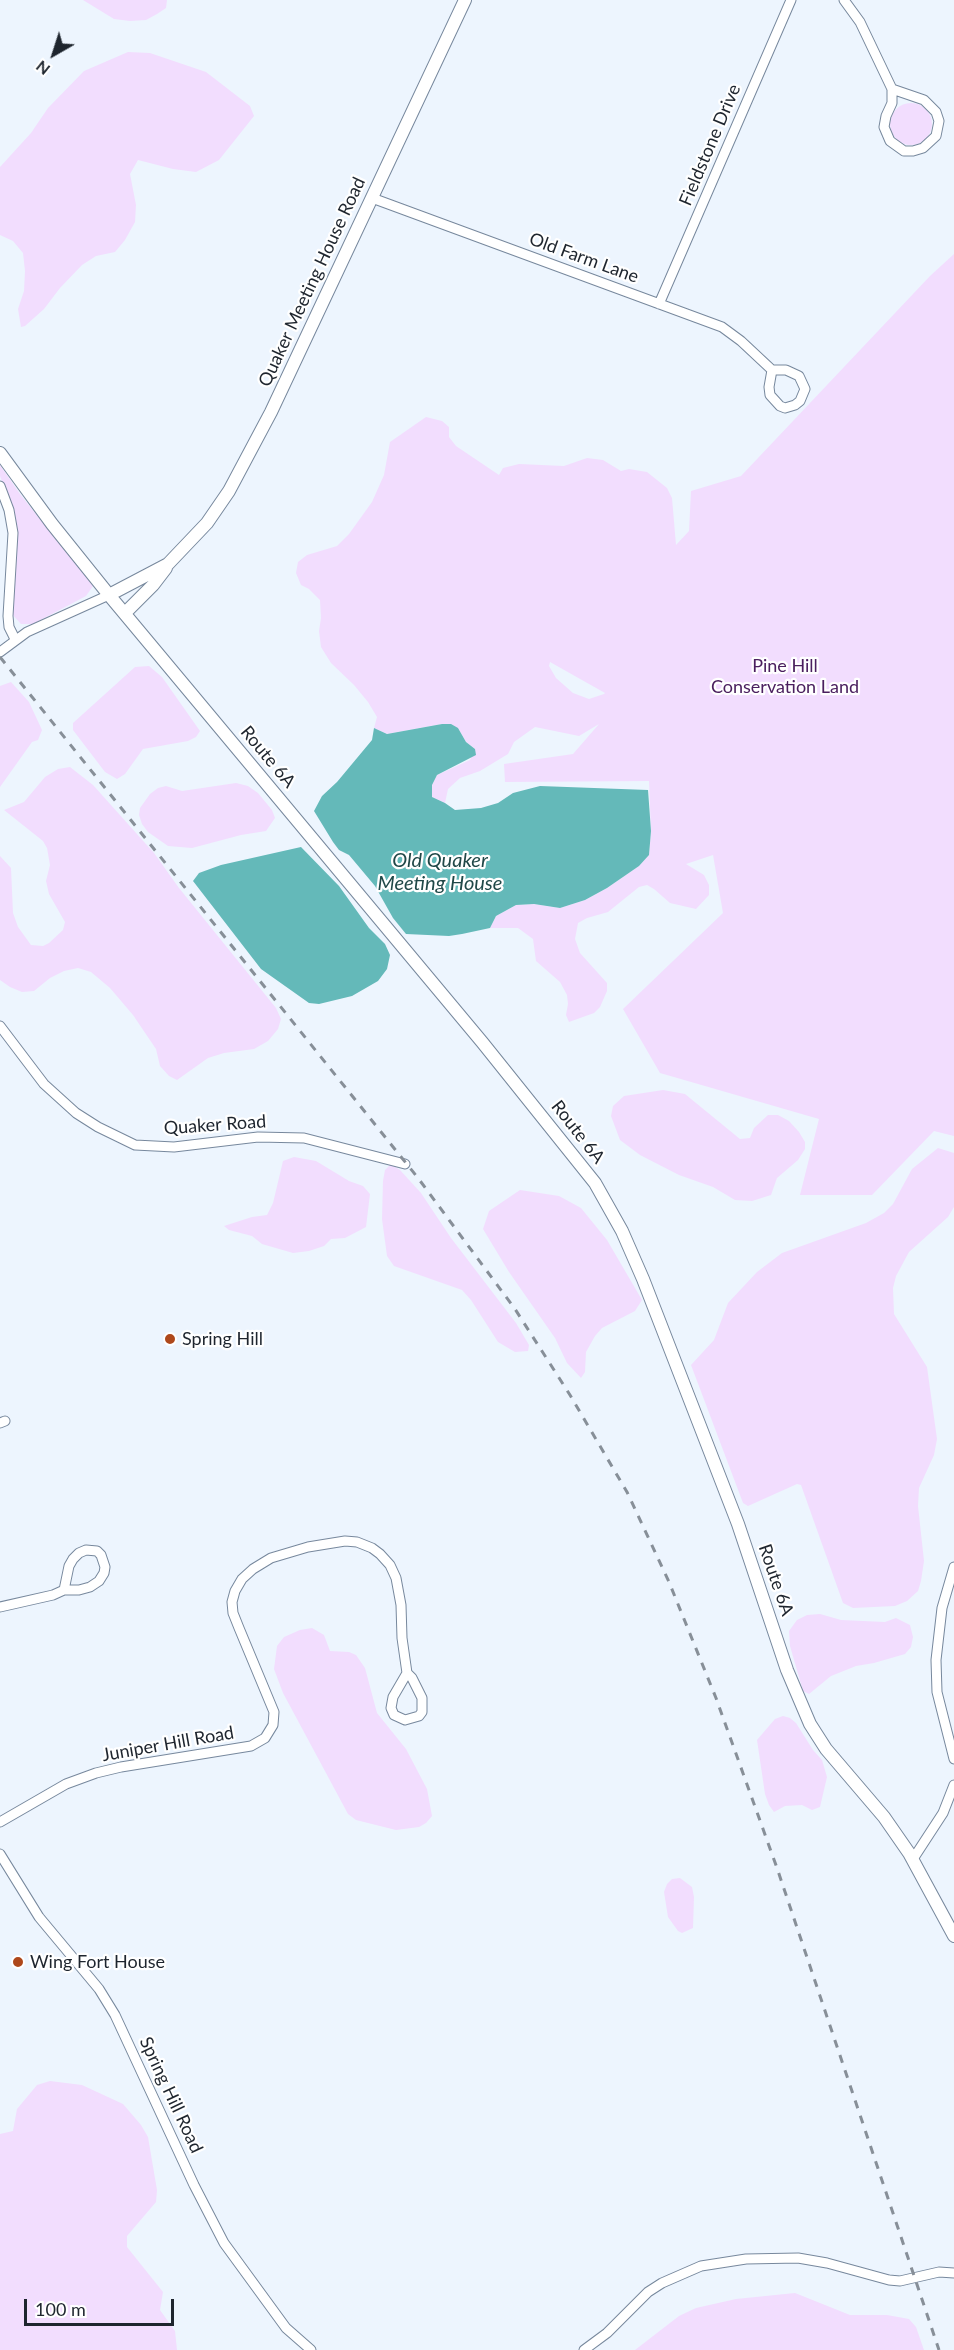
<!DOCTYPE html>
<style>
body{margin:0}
#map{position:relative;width:954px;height:2350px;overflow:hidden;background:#edf5fe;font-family:Lato,sans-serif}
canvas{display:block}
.north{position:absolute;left:24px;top:24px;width:60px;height:60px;-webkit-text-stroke:4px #fff;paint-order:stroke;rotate:219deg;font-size:16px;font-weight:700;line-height:24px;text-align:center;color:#1e252e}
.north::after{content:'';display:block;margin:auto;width:21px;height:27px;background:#1e252e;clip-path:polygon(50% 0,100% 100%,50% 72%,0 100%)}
.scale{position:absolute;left:24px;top:2299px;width:150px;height:27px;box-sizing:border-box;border:3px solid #1e252e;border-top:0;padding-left:8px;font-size:18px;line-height:21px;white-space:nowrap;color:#1e252e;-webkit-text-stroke:4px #fff;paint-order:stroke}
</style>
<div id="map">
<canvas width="954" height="2350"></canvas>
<div class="north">N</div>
<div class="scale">100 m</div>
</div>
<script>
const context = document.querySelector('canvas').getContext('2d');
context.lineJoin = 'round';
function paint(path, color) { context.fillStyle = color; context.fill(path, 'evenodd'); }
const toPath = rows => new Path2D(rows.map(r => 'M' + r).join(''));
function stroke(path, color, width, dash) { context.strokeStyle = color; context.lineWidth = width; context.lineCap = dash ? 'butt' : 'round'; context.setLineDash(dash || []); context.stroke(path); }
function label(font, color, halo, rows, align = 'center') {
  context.font = font + ' Lato,sans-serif'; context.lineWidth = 4.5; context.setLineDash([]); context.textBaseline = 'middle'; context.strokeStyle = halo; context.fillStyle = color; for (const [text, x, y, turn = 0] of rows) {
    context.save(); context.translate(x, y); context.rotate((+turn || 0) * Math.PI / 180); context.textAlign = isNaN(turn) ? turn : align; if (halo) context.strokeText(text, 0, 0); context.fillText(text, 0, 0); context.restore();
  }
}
const green = toPath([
 [83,0,167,0,166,8,157,14,146,20,130,21,114,19],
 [128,52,150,53,206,72,250,106,254,116,219,160,196,172,173,169,138,160,130,174,136,205,135,222,125,240,115,252,96,256,82,265,60,288,44,309,25,326,21,327,18,309,24,291,25,271,23,253,13,241,0,235,0,167,31,133,48,108,84,71],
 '890 124a21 21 0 1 1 42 0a21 21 0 1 1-42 0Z',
 [954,254,954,1136,934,1131,872,1195,800,1195,819,1119,660,1073,623,1009,723,913,713,855,686,864,704,875,709,885,709,895,696,909,670,903,654,889,647,885,639,887,608,912,587,918,578,923,575,939,580,953,607,983,607,991,600,1007,594,1013,569,1022,566,1015,568,1004,567,995,560,982,536,961,533,939,518,928,490,928,496,916,516,905,534,904,560,908,585,900,607,888,639,866,649,855,651,831,649,781,505,782,504,764,573,754,599,724,579,736,535,727,514,742,508,754,480,771,460,778,448,789,445,803,432,797,432,785,437,775,470,760,475,749,466,742,458,728,442,724,387,734,374,728,377,717,368,702,354,685,331,663,321,647,319,631,321,618,320,600,309,589,301,585,296,573,298,562,307,555,337,546,349,534,372,502,384,475,390,442,426,417,442,421,449,427,449,437,456,446,499,475,503,468,519,464,564,466,587,458,603,460,621,471,629,469,647,472,667,488,672,498,676,545,689,531,691,491,741,476,930,276],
 [550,662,605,693,604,694,589,699,573,693,556,678,549,666],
 [0,465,20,494,93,586,86,596,33,624,21,624,11,613,16,521,0,476],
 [149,666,162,677,200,731,196,737,188,741,143,749,125,774,117,779,105,772,73,730,73,723,135,667],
 [11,682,29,702,42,730,38,740,32,742,0,787,0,686],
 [70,767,93,785,154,853,179,888,276,1008,281,1019,278,1029,268,1041,254,1049,224,1053,208,1058,177,1080,169,1076,160,1066,156,1049,133,1015,110,988,91,972,78,968,64,971,50,978,34,991,22,992,10,987,0,980,0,856,11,868,13,913,18,927,31,945,43,946,49,943,63,930,65,922,49,894,46,881,50,865,47,848,43,841,4,810,24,802,45,777,58,769],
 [236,783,248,786,258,793,272,810,275,818,266,831,241,835,192,848,168,846,148,832,142,824,139,815,140,808,150,794,158,788,166,786,182,791],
 [663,1090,685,1094,740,1139,750,1138,754,1128,768,1115,778,1115,789,1121,799,1132,805,1142,805,1149,798,1160,777,1178,771,1195,752,1201,735,1200,713,1187,679,1175,640,1155,620,1140,611,1116,613,1106,624,1096],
 [938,1148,954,1153,954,1207,948,1217,909,1252,896,1276,893,1288,894,1314,927,1367,937,1439,934,1455,919,1488,918,1506,924,1561,921,1581,918,1591,907,1601,895,1606,853,1608,843,1603,801,1485,797,1484,748,1506,743,1503,691,1365,714,1340,728,1303,757,1272,782,1253,866,1223,884,1213,893,1204,912,1169],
 [294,1157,316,1161,349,1181,363,1186,370,1194,366,1227,345,1238,331,1239,324,1246,309,1251,293,1253,262,1244,252,1236,229,1230,224,1226,252,1217,267,1215,273,1203,283,1161],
 [391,1164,400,1170,421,1193,451,1238,516,1323,529,1345,528,1351,515,1352,498,1342,471,1300,462,1290,394,1266,387,1256,382,1219,383,1181,385,1170],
 [520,1190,559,1196,581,1208,607,1240,642,1300,635,1311,602,1328,595,1336,586,1352,585,1372,581,1378,567,1363,555,1338,509,1272,483,1229,489,1211],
 [820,1614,841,1620,885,1622,896,1618,910,1625,913,1637,911,1647,905,1654,874,1663,856,1666,831,1676,809,1694,803,1691,790,1646,789,1631,797,1620,807,1615],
 [312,1628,324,1635,330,1651,349,1652,356,1655,365,1668,377,1713,406,1749,427,1789,432,1816,426,1823,419,1827,396,1830,356,1820,348,1814,283,1693,274,1669,277,1646,284,1637,300,1630],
 [783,1716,790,1718,796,1723,813,1750,822,1760,827,1777,820,1807,812,1810,802,1805,785,1806,774,1812,769,1805,765,1794,757,1740,775,1719],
 [680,1878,692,1887,694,1897,693,1928,682,1933,678,1931,668,1917,664,1892,667,1884,672,1879],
 [50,2081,82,2085,123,2104,141,2125,148,2137,157,2190,156,2202,127,2236,127,2247,163,2292,160,2310,175,2331,177,2350,0,2350,0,2134,13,2131,17,2109,37,2085],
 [795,2293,850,2315,887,2315,909,2319,916,2327,924,2350,635,2350,679,2316,696,2308,736,2299]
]);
const water = toPath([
 [442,724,451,724,458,728,466,742,475,749,476,755,437,775,432,785,432,797,445,803,455,810,481,808,498,803,513,793,540,786,648,790,651,831,649,855,639,866,607,888,585,900,560,908,534,904,516,905,496,916,490,928,462,934,449,936,406,934,393,918,375,886,349,855,339,850,333,842,314,811,322,796,337,782,372,740,374,728,387,734],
 [301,847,339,886,369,928,385,944,390,955,387,969,378,981,352,996,319,1004,309,1003,261,969,193,881,199,873,221,865]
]);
const street = toPath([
 [844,0,860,22,892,89,892,103,886,116,884,127,890,141,904,151,913,151,923,148,936,136,939,121,936,112,924,100,892,89],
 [372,198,722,327,741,341,772,370],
 [659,304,791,0],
 [772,370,786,370,799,376,805,389,800,401,795,405,785,408,780,406,770,395,769,387,772,370],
 [0,486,9,510,13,533,8,616,9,627,15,639],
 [0,652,27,632,109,595],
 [0,1026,44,1084,76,1113,98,1127,135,1145,174,1147,258,1137,304,1138,405,1164],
 [0,1423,5,1421],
 [86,1550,97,1551,101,1555,105,1567,104,1573,99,1581,90,1587,79,1590,64,1590,69,1566,73,1559,79,1553,86,1550],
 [954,1567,942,1608,936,1660,937,1692,954,1759],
 [0,1607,53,1595,64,1590],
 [0,1822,66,1784,96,1773,121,1767,251,1746,265,1738,273,1725,274,1712,239,1628,233,1613,232,1602,235,1591,242,1579,253,1569,271,1558,308,1547,345,1541,357,1542,372,1548,380,1554,390,1565,396,1578,401,1605,402,1638,407,1673,412,1678,422,1698,422,1712,419,1716,405,1720,394,1715,391,1708,393,1697,407,1673],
 [0,1854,39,1917,99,1989,115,2015,194,2185,224,2243,286,2328,311,2350],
 [913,1859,943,1813,954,1785],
 [584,2350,607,2333,648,2292,662,2283,701,2266,746,2259,798,2258,827,2263,889,2280,900,2281,939,2272,954,2273]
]);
const secondary = toPath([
 [0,453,52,524,109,595,482,1042,595,1183,622,1231,643,1279,738,1524,787,1670,810,1724,826,1749,884,1817,909,1853,954,1936],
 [109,595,168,564,207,523,229,491,271,412,465,0],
 [125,613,153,585,166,568]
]);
const rail = toPath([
 [0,657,418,1178,515,1309,570,1395,627,1492,669,1582,716,1698,777,1868,939,2350]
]);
const markers = [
 [170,1339,6,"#ae481b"],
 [18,1962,6,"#ae481b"]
];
const streetNames = [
 ["Fieldstone Drive",710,145,-67],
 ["Old Farm Lane",584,258,20],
 ["Quaker Meeting House Road",312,282,-65],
 ["Route 6A",268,757,50],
 ["Quaker Road",215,1125,-4],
 ["Route 6A",578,1132,52],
 ["Route 6A",776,1580,71],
 ["Juniper Hill Road",168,1744,-10],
 ["Spring Hill Road",171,2095,65]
];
const parkNames = [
 ["Pine Hill",785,666],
 ["Conservation Land",785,687]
];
const poiNames = [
 ["Spring Hill",182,1339],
 ["Wing Fort House",30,1962]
];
const waterNames = [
 ["Old Quaker",440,861],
 ["Meeting House",440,884]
];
paint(green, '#f2ddfe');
paint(water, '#64b9b9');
stroke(street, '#77889d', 11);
stroke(secondary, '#77889d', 14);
stroke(street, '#fff', 9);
stroke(secondary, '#fff', 12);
stroke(rail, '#878f98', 3, [8, 8]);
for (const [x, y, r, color] of markers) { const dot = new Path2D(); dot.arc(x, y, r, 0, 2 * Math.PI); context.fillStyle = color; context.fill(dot); stroke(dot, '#fff', 2); }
label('18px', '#1e252e', '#fff', streetNames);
label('18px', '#4b205f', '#fff', parkNames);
label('18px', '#1e252e', '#fff', poiNames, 'left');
label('italic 20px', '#204848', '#fff', waterNames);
</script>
